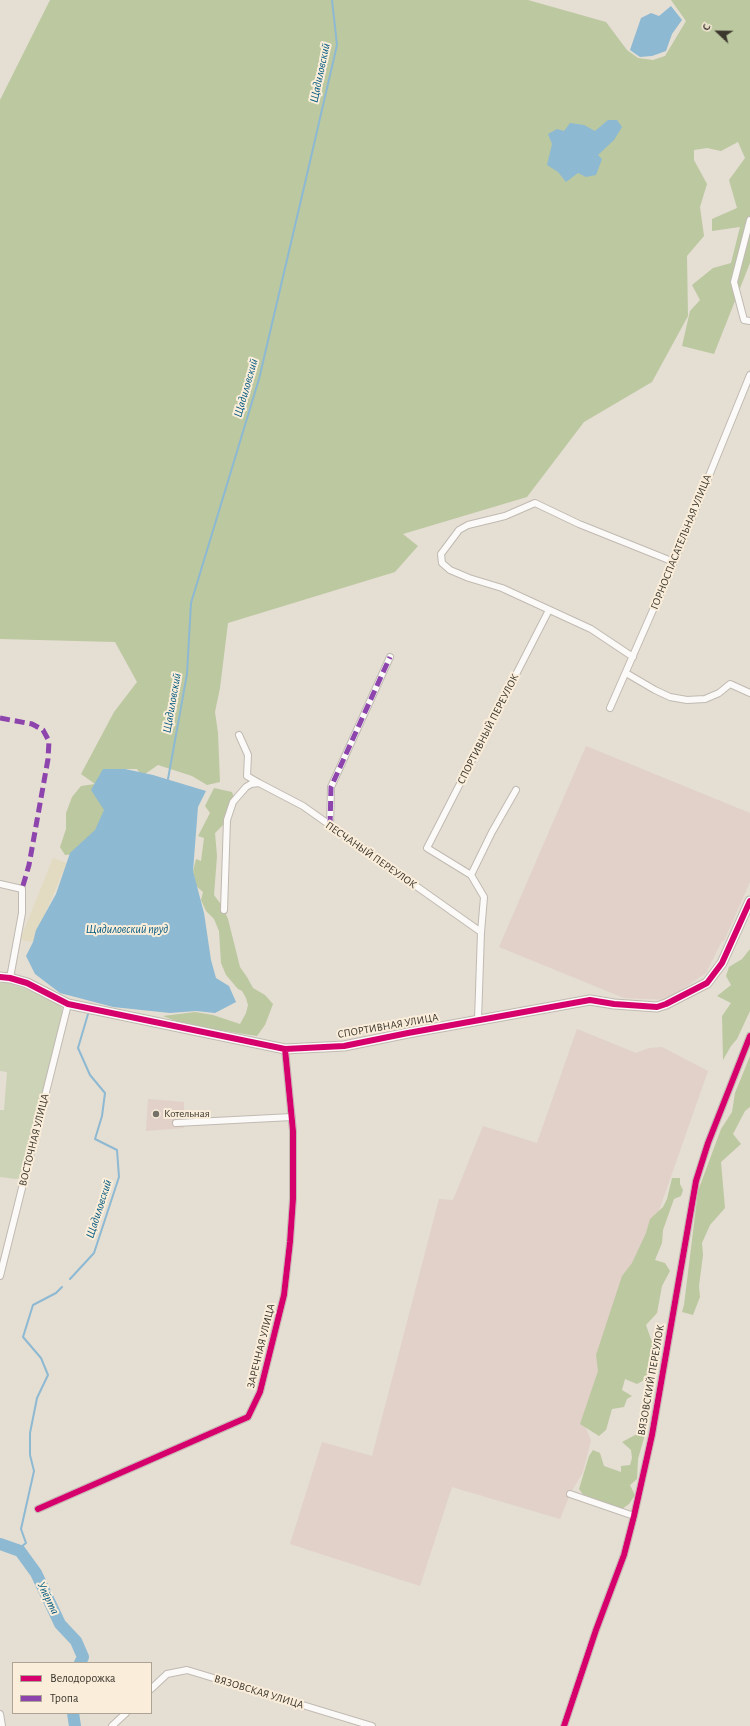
<!DOCTYPE html>
<meta charset="utf-8">
<style>
body{margin:0}
#map{position:relative;width:750px;height:1726px;overflow:hidden;background:#e5ded3;font-family:"Alegreya Sans",sans-serif}
canvas{display:block}
.legend{position:absolute;left:12px;top:1662px;width:140px;height:52px;box-sizing:border-box;background:#faedd9;border:1px solid #aea495;margin:0;padding:5px 7px;list-style:none;font-size:12px;color:#3b362e}
.legend li{display:flex;align-items:center;gap:8px;height:20px}
.legend b{width:20px;border:1px solid #aea495}
.north{position:absolute;left:698px;top:12px;width:40px;height:40px;-webkit-text-stroke:3px #faedd9;paint-order:stroke;rotate:292deg;font-size:11px;font-weight:700;line-height:16px;text-align:center;color:#3b362e}
.north::after{content:'';display:block;margin:auto;width:14px;height:18px;background:#3b362e;clip-path:polygon(50% 0,100% 100%,50% 72%,0 100%)}
</style>
<div id="map">
<canvas width="750" height="1726"></canvas>
<ul class="legend">
<li><b style="height:5px;background:#d6006c"></b>Велодорожка</li>
<li><b style="height:5px;background:#8e44ad"></b>Тропа</li>
</ul>
<div class="north">С</div>
</div>
<script>
const context = document.querySelector('canvas').getContext('2d');
context.lineJoin = 'round';
function paint(path, color) { context.fillStyle = color; context.fill(path, 'evenodd'); }
const toPath = rows => new Path2D(rows.map(r => 'M' + r).join(''));
function stroke(path, color, width, dash) { context.strokeStyle = color; context.lineWidth = width; context.lineCap = dash ? 'butt' : 'round'; context.setLineDash(dash || []); context.stroke(path); }
function label(font, color, halo, rows, align = 'center') {
  context.font = font + ' "Alegreya Sans",sans-serif'; context.lineWidth = 4; context.setLineDash([]); context.textBaseline = 'middle'; context.strokeStyle = halo; context.fillStyle = color; for (const [text, x, y, turn = 0] of rows) {
    context.save(); context.translate(x, y); context.rotate((+turn || 0) * Math.PI / 180); context.textAlign = isNaN(turn) ? turn : align; if (halo) context.strokeText(text, 0, 0); context.fillText(text, 0, 0); context.restore();
  }
}
const industrial = toPath([
 [586,746,750,813,750,882,724,941,722,941,706,973,667,1000,624,998,499,947],
 [577,1029,636,1053,649,1048,662,1047,708,1071,584,1424,591,1440,583,1472,570,1494,560,1519,452,1487,420,1586,290,1544,322,1442,372,1456,439,1199,453,1200,483,1126,537,1143],
 [148,1099,184,1102,184,1128,146,1131]
]);
const green = toPath([
 [0,983,8,983,26,989,60,1005,62,1009,62,1015,50,1065,22,1170,19,1178,16,1179,0,1177,0,1110,4,1110,7,1072,0,1071]
]);
const forest = toPath([
 [50,0,528,0,606,22,627,50,638,58,653,60,665,56,686,21,671,0,750,0,750,263,714,354,682,346,690,311,700,300,692,285,713,268,731,263,740,227,712,231,712,219,737,208,729,180,745,158,738,142,721,151,707,148,694,150,694,160,707,184,700,207,704,236,687,256,688,316,652,382,584,422,527,497,403,534,418,546,395,572,228,623,220,688,215,712,218,733,220,782,207,785,192,776,158,765,142,776,137,769,117,769,111,800,85,853,65,855,60,847,66,829,66,813,72,797,81,786,95,784,81,774,114,712,137,682,115,642,0,639,0,100],
 [214,788,232,792,235,800,235,808,226,822,215,833,217,856,214,895,223,907,228,919,240,967,247,977,253,988,265,995,273,1004,265,1025,257,1036,186,1025,163,1016,195,1012,213,1015,240,1024,246,1013,248,1005,246,998,242,991,238,989,226,975,221,963,219,931,214,919,206,911,201,900,203,892,196,886,193,871,196,859,201,861,204,838,198,836,210,813,205,806],
 [750,949,750,1011,737,1039,731,1046,723,1060,722,1016,731,1003,717,996,731,985,726,976,729,967,742,959],
 [750,1056,750,1107,745,1111,733,1134,741,1144,721,1162,725,1208,710,1225,702,1243,703,1255,699,1286,700,1297,693,1315,682,1312,684,1305,698,1191,721,1129,732,1112,735,1093],
 [672,1178,680,1178,680,1184,683,1190,681,1196,674,1199,663,1230,662,1243,655,1260,665,1263,670,1271,662,1286,657,1313,646,1325,654,1348,646,1379,637,1384,625,1379,622,1390,632,1396,627,1399,624,1407,612,1409,606,1430,599,1436,580,1424,598,1371,596,1355,622,1276,632,1263,646,1233,650,1219,663,1207,667,1199],
 [642,1426,644,1438,638,1459,637,1479,630,1485,635,1495,629,1504,622,1509,584,1496,579,1489,589,1456,593,1450,600,1453,604,1466,621,1472,621,1466,630,1465,632,1458,631,1450,622,1442,637,1434]
]);
const sand = toPath([
 [53,858,67,863,33,942,20,940]
]);
const water = toPath([
 [671,6,682,20,672,34,666,51,652,56,640,57,630,50,641,18,651,13,659,16],
 [608,120,617,120,622,127,614,140,598,155,602,159,596,175,586,177,578,173,566,182,558,172,547,165,552,144,548,134,557,129,564,131,570,123,584,125,595,131],
 [103,769,125,769,153,775,206,791,198,807,193,871,204,913,211,960,216,978,229,986,236,1002,215,1013,196,1011,170,1013,113,1007,60,993,35,974,26,956,33,942,36,930,56,894,70,853,95,830,104,810,91,790]
]);
const stream = toPath([
 [168,779,187,674,191,603,259,379,305,183,337,45,332,0],
 [70,1279,94,1253,119,1177,117,1150,95,1139,102,1116,105,1093,90,1075,78,1048,88,1014],
 [17,1550,26,1543,21,1529,34,1471,30,1455,30,1433,37,1398,48,1375,41,1358,23,1337,33,1305,56,1293,62,1287]
]);
const river = toPath([
 [0,1544,20,1551,36,1573,60,1624,76,1641,83,1657,80,1663],
 [73,1713,75,1726]
]);
const street = toPath([
 [750,220,734,282,744,320,750,321],
 [633,657,591,629,502,588,469,578,450,570,442,563,441,554,459,530,468,525,505,516,535,503,579,524,674,562],
 [626,673,655,690,670,697,687,700,705,699,719,693,730,684,750,693],
 [610,708,674,562,750,375],
 [259,783,303,806,481,932],
 [330,826,331,787,390,657],
 [471,875,492,832,516,790],
 [0,884,22,889,22,913,10,978],
 [224,910,227,820,233,802,246,787,251,784,259,783,247,776,248,755,239,735],
 [478,1020,481,932,484,897,471,875,427,848,549,610],
 [176,1123,292,1117],
 [0,1276,68,1004],
 [570,1494,634,1516],
 [38,1509,248,1417,260,1392,284,1295,290,1242,293,1199,293,1131,285,1049],
 [151,1689,167,1674,187,1670,372,1726],
 [0,1714,2,1726],
 [112,1726,126,1713],
 [564,1726,596,1630,624,1555,634,1516,652,1435,696,1181,708,1143,750,1036]
]);
const secondary = toPath([
 [0,977,10,978,27,983,68,1004,285,1049,344,1046,408,1033,590,1000,614,1004,657,1007,666,1004,707,983,722,963,750,901]
]);
const quiet = toPath([
 [0,718,32,724,43,730,49,741,48,759,29,865,22,889],
 [330,826,331,787,390,657]
]);
const cycleway = toPath([
 [0,977,10,978,27,983,68,1004,285,1049,344,1046,408,1033,590,1000,614,1004,657,1007,666,1004,707,983,722,963,750,901],
 [38,1509,248,1417,260,1392,284,1295,290,1242,293,1199,293,1131,285,1049],
 [564,1726,596,1630,624,1555,634,1516,652,1435,696,1181,708,1143,750,1036]
]);
const markers = [
 [156,1114,4,"#767168"]
];
const streetNames = [
 ["ГОРНОСПАСАТЕЛЬНАЯ УЛИЦА",681,542,-68],
 ["СПОРТИВНЫЙ ПЕРЕУЛОК",488,729,-63],
 ["ПЕСЧАНЫЙ ПЕРЕУЛОК",371,855,35],
 ["СПОРТИВНАЯ УЛИЦА",388,1026,-10],
 ["ВОСТОЧНАЯ УЛИЦА",34,1140,-76],
 ["ЗАРЕЧНАЯ УЛИЦА",261,1346,-76],
 ["ВЯЗОВСКИЙ ПЕРЕУЛОК",651,1380,-80],
 ["ВЯЗОВСКАЯ УЛИЦА",259,1692,17]
];
const poiNames = [
 ["Котельная",164,1114]
];
const waterNames = [
 ["Щадиловский",320,73,-78],
 ["Щадиловский",246,388,-74],
 ["Щадиловский",172,703,-80],
 ["Щадиловский пруд",127,929],
 ["Щадиловский",99,1209,-72],
 ["Упёрта",48,1598,64]
];
paint(industrial, '#e1d1c9');
paint(green, '#ccd3b7');
paint(forest, '#bcc8a0');
paint(sand, '#e3dbc1');
paint(water, '#8db9d2');
stroke(stream, '#8db9d2', 2);
stroke(river, '#8db9d2', 12);
stroke(street, '#c0bab2', 8);
stroke(secondary, '#c0bab2', 11);
stroke(street, '#fbfaf8', 6);
stroke(secondary, '#fbfaf8', 9);
stroke(quiet, '#8e44ad', 5, [10, 5]);
stroke(cycleway, '#d6006c', 6);
for (const [x, y, r, color] of markers) { const dot = new Path2D(); dot.arc(x, y, r, 0, 2 * Math.PI); context.fillStyle = color; context.fill(dot); stroke(dot, '#faedd9', 1.5); }
label('11px', '#3b362e', '#faedd9', streetNames);
label('11px', '#3b362e', '#faedd9', poiNames, 'left');
label('italic 12px', '#025981', '#faedd9', waterNames);
</script>
